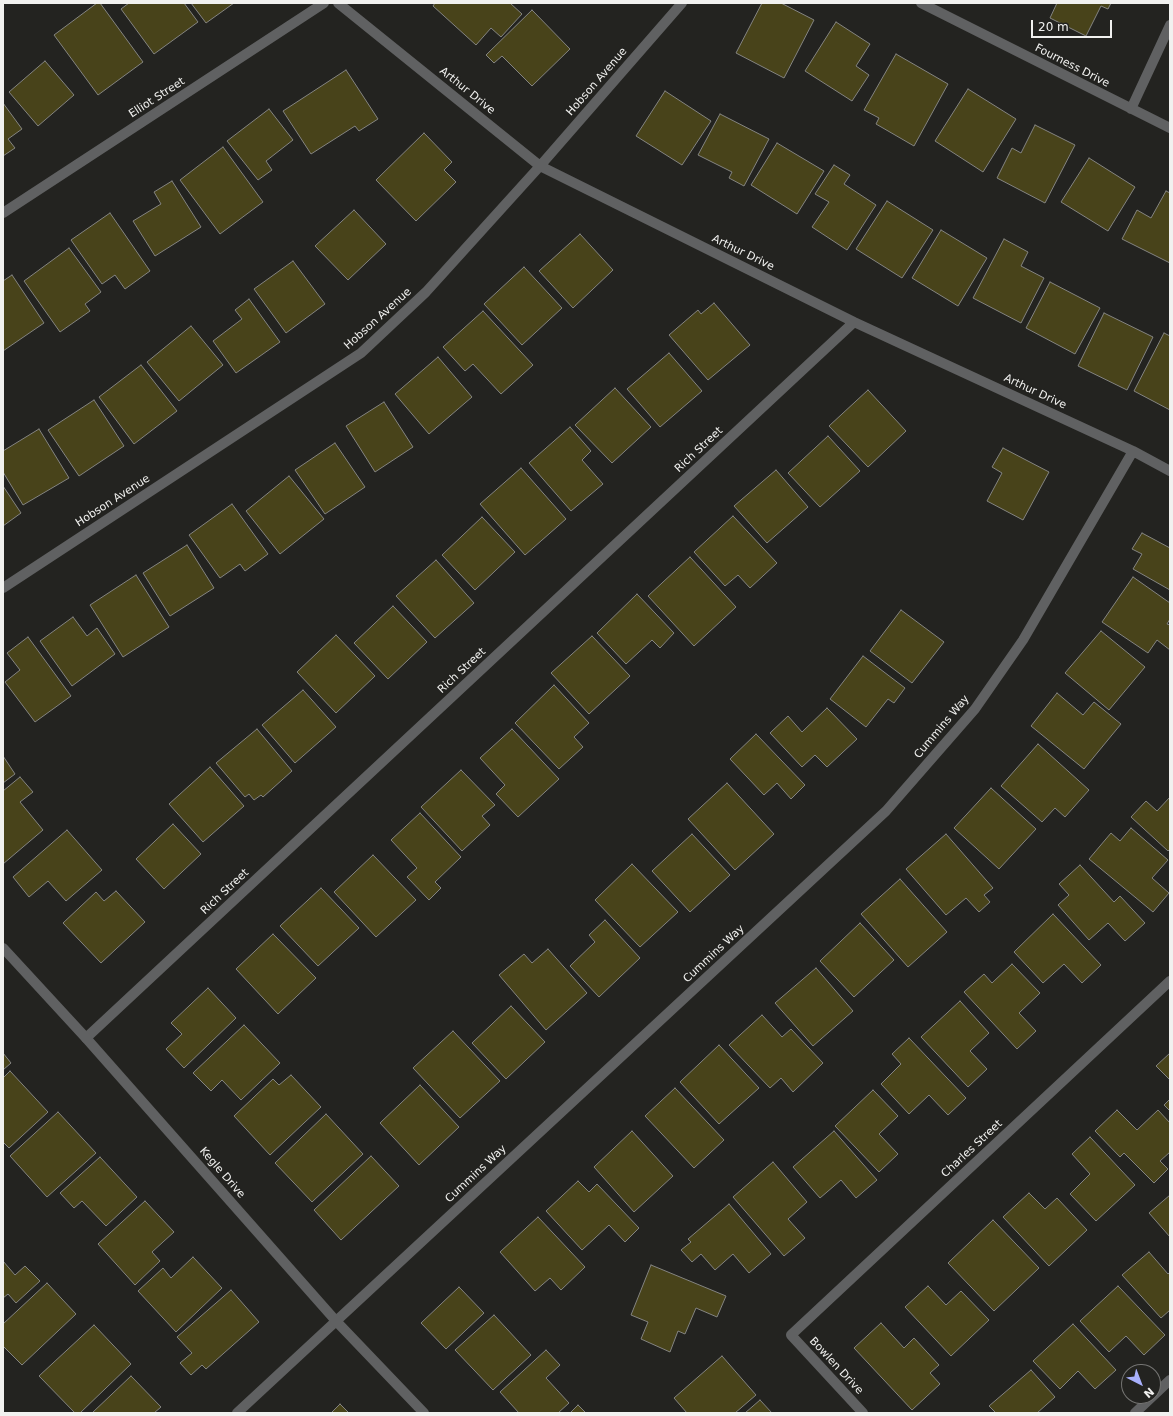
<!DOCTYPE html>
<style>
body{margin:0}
#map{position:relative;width:1173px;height:1416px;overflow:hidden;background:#232320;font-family:"DejaVu Sans",sans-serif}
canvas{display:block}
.frame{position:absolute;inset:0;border:4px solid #f1f1ef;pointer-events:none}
.north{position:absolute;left:1121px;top:1364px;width:40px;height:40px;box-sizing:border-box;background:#232320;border:1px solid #757573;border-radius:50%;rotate:138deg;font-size:11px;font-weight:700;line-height:16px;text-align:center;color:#f1f1ef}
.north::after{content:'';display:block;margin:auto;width:14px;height:18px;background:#a8b0fc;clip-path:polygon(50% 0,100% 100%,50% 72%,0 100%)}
.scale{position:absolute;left:1031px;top:20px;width:81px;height:18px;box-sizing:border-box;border:2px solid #f1f1ef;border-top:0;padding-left:5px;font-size:12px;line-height:14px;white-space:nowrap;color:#f1f1ef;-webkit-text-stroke:3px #232320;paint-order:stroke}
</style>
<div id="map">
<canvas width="1173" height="1416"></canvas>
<div class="frame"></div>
<div class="north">N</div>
<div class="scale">20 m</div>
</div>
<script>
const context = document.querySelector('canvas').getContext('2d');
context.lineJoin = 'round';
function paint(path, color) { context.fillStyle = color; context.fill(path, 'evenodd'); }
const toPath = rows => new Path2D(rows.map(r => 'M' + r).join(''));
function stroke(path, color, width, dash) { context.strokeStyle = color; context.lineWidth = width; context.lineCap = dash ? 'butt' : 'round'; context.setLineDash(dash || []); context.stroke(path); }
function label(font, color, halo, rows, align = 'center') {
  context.font = font + ' "DejaVu Sans",sans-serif'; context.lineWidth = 3; context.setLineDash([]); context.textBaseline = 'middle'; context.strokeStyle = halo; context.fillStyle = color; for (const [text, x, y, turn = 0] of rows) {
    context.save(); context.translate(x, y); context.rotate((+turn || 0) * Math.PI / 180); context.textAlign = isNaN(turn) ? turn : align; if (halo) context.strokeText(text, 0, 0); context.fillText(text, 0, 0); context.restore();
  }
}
const building = toPath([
 [97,3,100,3,143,62,98,95,54,35,97,3],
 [129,3,184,3,198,22,154,54,121,9,129,3],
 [191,3,234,3,206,23,191,3],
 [435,3,510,3,522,14,501,37,491,28,476,45,433,6,435,3],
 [762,3,781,3,814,20,784,78,736,53,762,3],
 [1057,3,1111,3,1108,9,1101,6,1086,36,1050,18,1057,3],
 [532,10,570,49,532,86,502,56,494,63,486,55,532,10],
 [836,22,870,44,856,66,869,75,852,101,805,71,836,22],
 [896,54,948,84,914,146,876,124,879,118,864,110,896,54],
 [45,61,74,95,38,126,9,92,45,61],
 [346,70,378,119,359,131,355,126,311,154,283,111,346,70],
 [968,89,1016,119,983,172,935,141,968,89],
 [665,91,711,121,682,165,636,136,665,91],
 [3,103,22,129,8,139,15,148,3,156,3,103],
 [269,109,293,140,266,161,272,170,258,180,227,141,269,109],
 [720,114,769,139,744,186,729,178,732,172,698,155,720,114],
 [1035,125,1075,145,1045,203,997,178,1012,148,1021,153,1035,125],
 [424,133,452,162,444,170,456,182,416,221,376,180,424,133],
 [777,143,824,171,797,214,751,185,777,143],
 [223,147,263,202,220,234,180,180,223,147],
 [1089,158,1135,187,1108,231,1061,202,1089,158],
 [834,165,850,175,844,184,876,205,847,250,812,227,829,202,815,194,834,165],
 [172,181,201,227,155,256,133,221,161,204,154,192,172,181],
 [1166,191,1170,193,1170,263,1122,239,1137,210,1151,218,1166,191],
 [887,201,933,230,902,278,856,249,887,201],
 [354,210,386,244,348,280,315,246,354,210],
 [110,213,150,271,125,289,115,275,102,284,71,240,110,213],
 [941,230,987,258,958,306,912,278,941,230],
 [580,234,613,270,573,308,539,271,580,234],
 [1004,239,1028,252,1021,266,1044,278,1021,323,973,298,1004,239],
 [69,248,101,292,85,304,90,311,60,332,24,281,69,248],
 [293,261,325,304,286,333,254,289,293,261],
 [524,267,562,308,522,345,484,304,524,267],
 [12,275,44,323,3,351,3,281,12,275],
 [1050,282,1100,308,1075,354,1026,328,1050,282],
 [249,299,280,342,236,373,213,341,242,319,235,310,249,299],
 [714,303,750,345,708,380,669,335,698,310,701,314,714,303],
 [483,311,533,365,501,394,473,364,465,371,443,347,483,311],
 [1104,313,1153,337,1127,390,1078,366,1104,313],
 [191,326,223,365,179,401,147,362,191,326],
 [1164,333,1170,336,1170,410,1134,391,1164,333],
 [669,353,702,391,660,427,627,389,669,353],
 [438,357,472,397,429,434,395,394,438,357],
 [141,365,177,411,134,444,99,397,141,365],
 [615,388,651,427,612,463,575,425,615,388],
 [868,390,906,431,868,467,829,426,868,390],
 [94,400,124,446,79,476,48,430,94,400],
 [384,402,413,447,375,472,346,426,384,402],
 [570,427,591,451,582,460,603,484,571,511,529,463,570,427],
 [39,429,69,478,23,505,3,472,3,451,39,429],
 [828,436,860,471,820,507,788,473,828,436],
 [335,443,365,487,325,514,295,470,335,443],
 [1003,448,1049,472,1023,520,987,501,1002,473,992,467,1003,448],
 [521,468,566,519,525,555,480,504,521,468],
 [776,470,808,507,767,543,734,506,776,470],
 [289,476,324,519,280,554,246,511,289,476],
 [3,486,21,513,3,526,3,486],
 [232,504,268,554,245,571,240,564,220,578,189,535,232,504],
 [733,516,777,563,750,588,738,575,725,586,694,552,733,516],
 [482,517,515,552,475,590,442,555,482,517],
 [1142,533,1170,548,1170,590,1133,569,1142,554,1132,549,1142,533],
 [187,545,214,588,170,616,143,573,187,545],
 [690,557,736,607,694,646,648,596,690,557],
 [436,560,474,603,435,638,396,596,436,560],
 [136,575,169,627,123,657,90,605,136,575],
 [1133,577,1170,603,1170,619,1167,624,1170,625,1170,650,1157,640,1148,653,1102,622,1133,577],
 [637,594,674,633,660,648,652,640,626,664,597,633,637,594],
 [393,606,427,642,388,679,354,643,393,606],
 [901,610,944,642,912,683,870,651,901,610],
 [73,617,87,636,97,628,115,654,72,686,40,641,73,617],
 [1101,631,1145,667,1109,710,1065,673,1101,631],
 [336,635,375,676,336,713,297,672,336,635],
 [592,636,630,676,589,714,551,673,592,636],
 [28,637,71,696,35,722,5,682,20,670,7,653,28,637],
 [863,656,905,688,894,703,888,699,866,727,830,699,863,656],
 [554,685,589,723,574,737,583,747,559,769,515,723,554,685],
 [303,690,336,727,295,763,262,725,303,690],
 [1057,693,1083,715,1094,702,1121,724,1084,769,1031,726,1057,693],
 [827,708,857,739,827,767,815,755,802,767,770,733,788,716,802,732,827,708],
 [257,729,292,771,263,797,261,795,254,800,249,794,245,797,216,763,257,729],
 [512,729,559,779,518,817,496,794,505,785,480,758,512,729],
 [756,734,805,785,791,799,777,783,764,795,730,759,756,734],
 [1038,744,1089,790,1065,817,1055,808,1042,822,1001,786,1038,744],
 [3,756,15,774,3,783,3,756],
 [210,767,244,806,203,842,169,804,210,767],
 [461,770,495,805,482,816,490,825,462,851,421,807,461,770],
 [20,777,33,792,20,802,43,830,3,864,3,791,20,777],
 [727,783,774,834,735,870,688,819,727,783],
 [991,788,1036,829,999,869,954,828,991,788],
 [1170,797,1170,849,1168,851,1131,817,1146,801,1157,811,1170,797],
 [420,813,461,857,435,882,441,888,429,900,407,877,417,868,391,840,420,813],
 [173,824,201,854,164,889,136,859,173,824],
 [1131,828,1168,860,1152,878,1169,893,1153,912,1089,859,1111,833,1120,841,1131,828],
 [67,830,102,870,66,901,48,881,29,897,13,877,67,830],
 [692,834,730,875,690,912,652,871,692,834],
 [946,834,993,888,984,895,990,902,979,912,966,898,946,915,906,869,946,834],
 [373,855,416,900,376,937,334,892,373,855],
 [632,864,678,912,640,947,595,900,632,864],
 [1080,865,1114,902,1120,896,1145,923,1125,941,1108,923,1089,940,1058,905,1069,895,1059,884,1080,865],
 [900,879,947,932,908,967,861,914,900,879],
 [321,888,359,928,318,966,280,926,321,888],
 [116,891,145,922,101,963,63,923,96,892,104,901,116,891],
 [1053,914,1101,965,1082,983,1064,964,1043,983,1014,952,1053,914],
 [605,920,640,958,599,997,570,966,595,942,589,935,605,920],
 [860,923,894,960,854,997,820,961,860,923],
 [273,934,316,978,278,1014,236,969,273,934],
 [548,949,587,993,546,1030,499,975,524,954,532,963,548,949],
 [1012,964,1040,993,1019,1013,1036,1031,1017,1049,964,992,984,974,992,983,1012,964],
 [816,968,853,1011,813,1046,775,1003,816,968],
 [208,988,236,1018,184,1068,166,1049,182,1034,171,1023,208,988],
 [960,1001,989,1033,970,1051,987,1069,968,1087,921,1037,960,1001],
 [511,1006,545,1042,506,1079,472,1043,511,1006],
 [762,1015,782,1037,791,1029,823,1063,793,1092,781,1078,770,1088,729,1045,762,1015],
 [244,1025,280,1063,241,1100,222,1080,211,1091,193,1073,244,1025],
 [453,1031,500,1081,460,1118,413,1068,453,1031],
 [909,1038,966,1098,948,1115,929,1095,909,1114,881,1084,901,1064,892,1054,909,1038],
 [719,1045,759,1088,719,1124,680,1082,719,1045],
 [3,1053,11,1063,3,1070,3,1053],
 [1170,1053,1170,1080,1156,1066,1170,1053],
 [10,1071,48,1112,9,1148,3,1142,3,1078,10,1071],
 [291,1075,321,1107,270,1155,234,1116,273,1079,279,1085,291,1075],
 [420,1085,459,1127,419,1165,380,1123,420,1085],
 [675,1088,724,1140,694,1168,645,1116,675,1088],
 [873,1090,898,1116,879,1134,898,1154,879,1172,835,1126,873,1090],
 [1170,1099,1170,1111,1164,1105,1170,1099],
 [1117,1110,1137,1130,1158,1110,1170,1123,1170,1152,1160,1161,1168,1169,1154,1183,1124,1153,1120,1157,1095,1131,1117,1110],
 [58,1112,96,1153,47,1197,10,1156,58,1112],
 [326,1114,363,1154,312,1202,275,1163,326,1114],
 [632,1131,673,1176,634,1212,594,1167,632,1131],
 [834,1131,877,1180,856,1198,841,1180,820,1198,793,1167,834,1131],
 [1090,1137,1135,1185,1096,1221,1070,1194,1090,1174,1072,1154,1090,1137],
 [371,1156,399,1186,341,1240,314,1210,371,1156],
 [100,1157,137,1197,106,1226,82,1201,74,1208,60,1193,100,1157],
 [773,1162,807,1202,788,1219,805,1238,784,1256,733,1197,773,1162],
 [578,1181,589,1192,597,1184,639,1228,625,1242,609,1225,582,1250,546,1211,578,1181],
 [1029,1193,1045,1209,1057,1198,1087,1230,1049,1266,1003,1217,1029,1193],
 [1170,1195,1170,1237,1149,1213,1170,1195],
 [145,1201,174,1232,152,1252,160,1261,135,1285,98,1244,145,1201],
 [729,1204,771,1254,749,1273,733,1254,715,1270,701,1254,692,1262,681,1250,691,1242,688,1239,729,1204],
 [538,1217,585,1267,561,1290,550,1278,535,1291,500,1252,538,1217],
 [993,1220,1039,1268,994,1311,948,1263,993,1220],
 [1149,1252,1168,1274,1170,1272,1170,1310,1161,1318,1122,1275,1149,1252],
 [193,1257,222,1288,176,1332,138,1291,163,1268,171,1278,193,1257],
 [3,1261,15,1275,25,1266,40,1281,16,1303,8,1294,3,1298,3,1261],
 [651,1265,726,1296,717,1317,696,1308,685,1334,678,1331,670,1352,641,1339,648,1322,631,1315,651,1265],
 [47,1283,76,1314,22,1365,3,1346,3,1324,47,1283],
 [928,1286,946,1305,961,1291,989,1320,951,1356,905,1307,928,1286],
 [1118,1286,1165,1335,1144,1355,1126,1336,1109,1352,1080,1321,1118,1286],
 [459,1287,484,1313,446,1349,421,1323,459,1287],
 [231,1290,259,1322,206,1369,202,1365,191,1375,180,1363,192,1353,177,1337,231,1290],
 [494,1315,531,1355,493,1390,455,1350,494,1315],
 [881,1323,904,1348,914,1338,939,1365,930,1373,940,1384,912,1410,854,1348,881,1323],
 [1073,1324,1116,1370,1095,1389,1078,1371,1060,1389,1033,1361,1073,1324],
 [94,1325,131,1364,80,1413,75,1413,39,1376,94,1325],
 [546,1350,560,1365,546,1378,569,1403,558,1413,519,1413,500,1392,546,1350],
 [722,1356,756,1395,735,1413,687,1413,674,1398,722,1356],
 [1031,1370,1055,1397,1037,1413,996,1413,989,1406,1031,1370],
 [131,1376,161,1407,154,1413,92,1413,131,1376],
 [760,1400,772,1413,745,1413,760,1400],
 [340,1404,349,1413,331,1413,340,1404],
 [578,1405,586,1413,570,1413,578,1405]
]);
const minor = toPath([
 [338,3,540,166,854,322,1133,451,1170,471],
 [921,3,1170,128],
 [1131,109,1170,25],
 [3,213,324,3],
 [3,588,361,353,426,292,540,166,682,3],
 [86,1038,854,322],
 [237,1413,886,811,975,709,1023,640,1133,451],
 [863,1413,791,1335,1170,981],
 [1135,1413,1170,1380]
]);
const tertiary = toPath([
 [3,948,86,1038,336,1321,424,1413]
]);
const streetNames = [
 ["Fourness Drive",1072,66,27],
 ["Hobson Avenue",597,82,-49],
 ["Arthur Drive",467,91,39],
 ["Elliot Street",157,98,-33],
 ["Arthur Drive",743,253,26],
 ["Hobson Avenue",378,319,-42],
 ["Arthur Drive",1035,392,25],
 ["Rich Street",699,450,-43],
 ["Hobson Avenue",113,501,-33],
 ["Rich Street",462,671,-43],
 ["Cummins Way",942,727,-50],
 ["Rich Street",225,892,-43],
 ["Cummins Way",714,954,-43],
 ["Charles Street",972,1149,-43],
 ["Kegle Drive",222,1173,49],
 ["Cummins Way",476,1174,-43],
 ["Bowlen Drive",836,1366,47]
];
paint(building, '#48431a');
stroke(building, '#848481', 1);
stroke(minor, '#606162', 10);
stroke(tertiary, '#606162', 10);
label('11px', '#f1f1ef', '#232320', streetNames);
</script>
